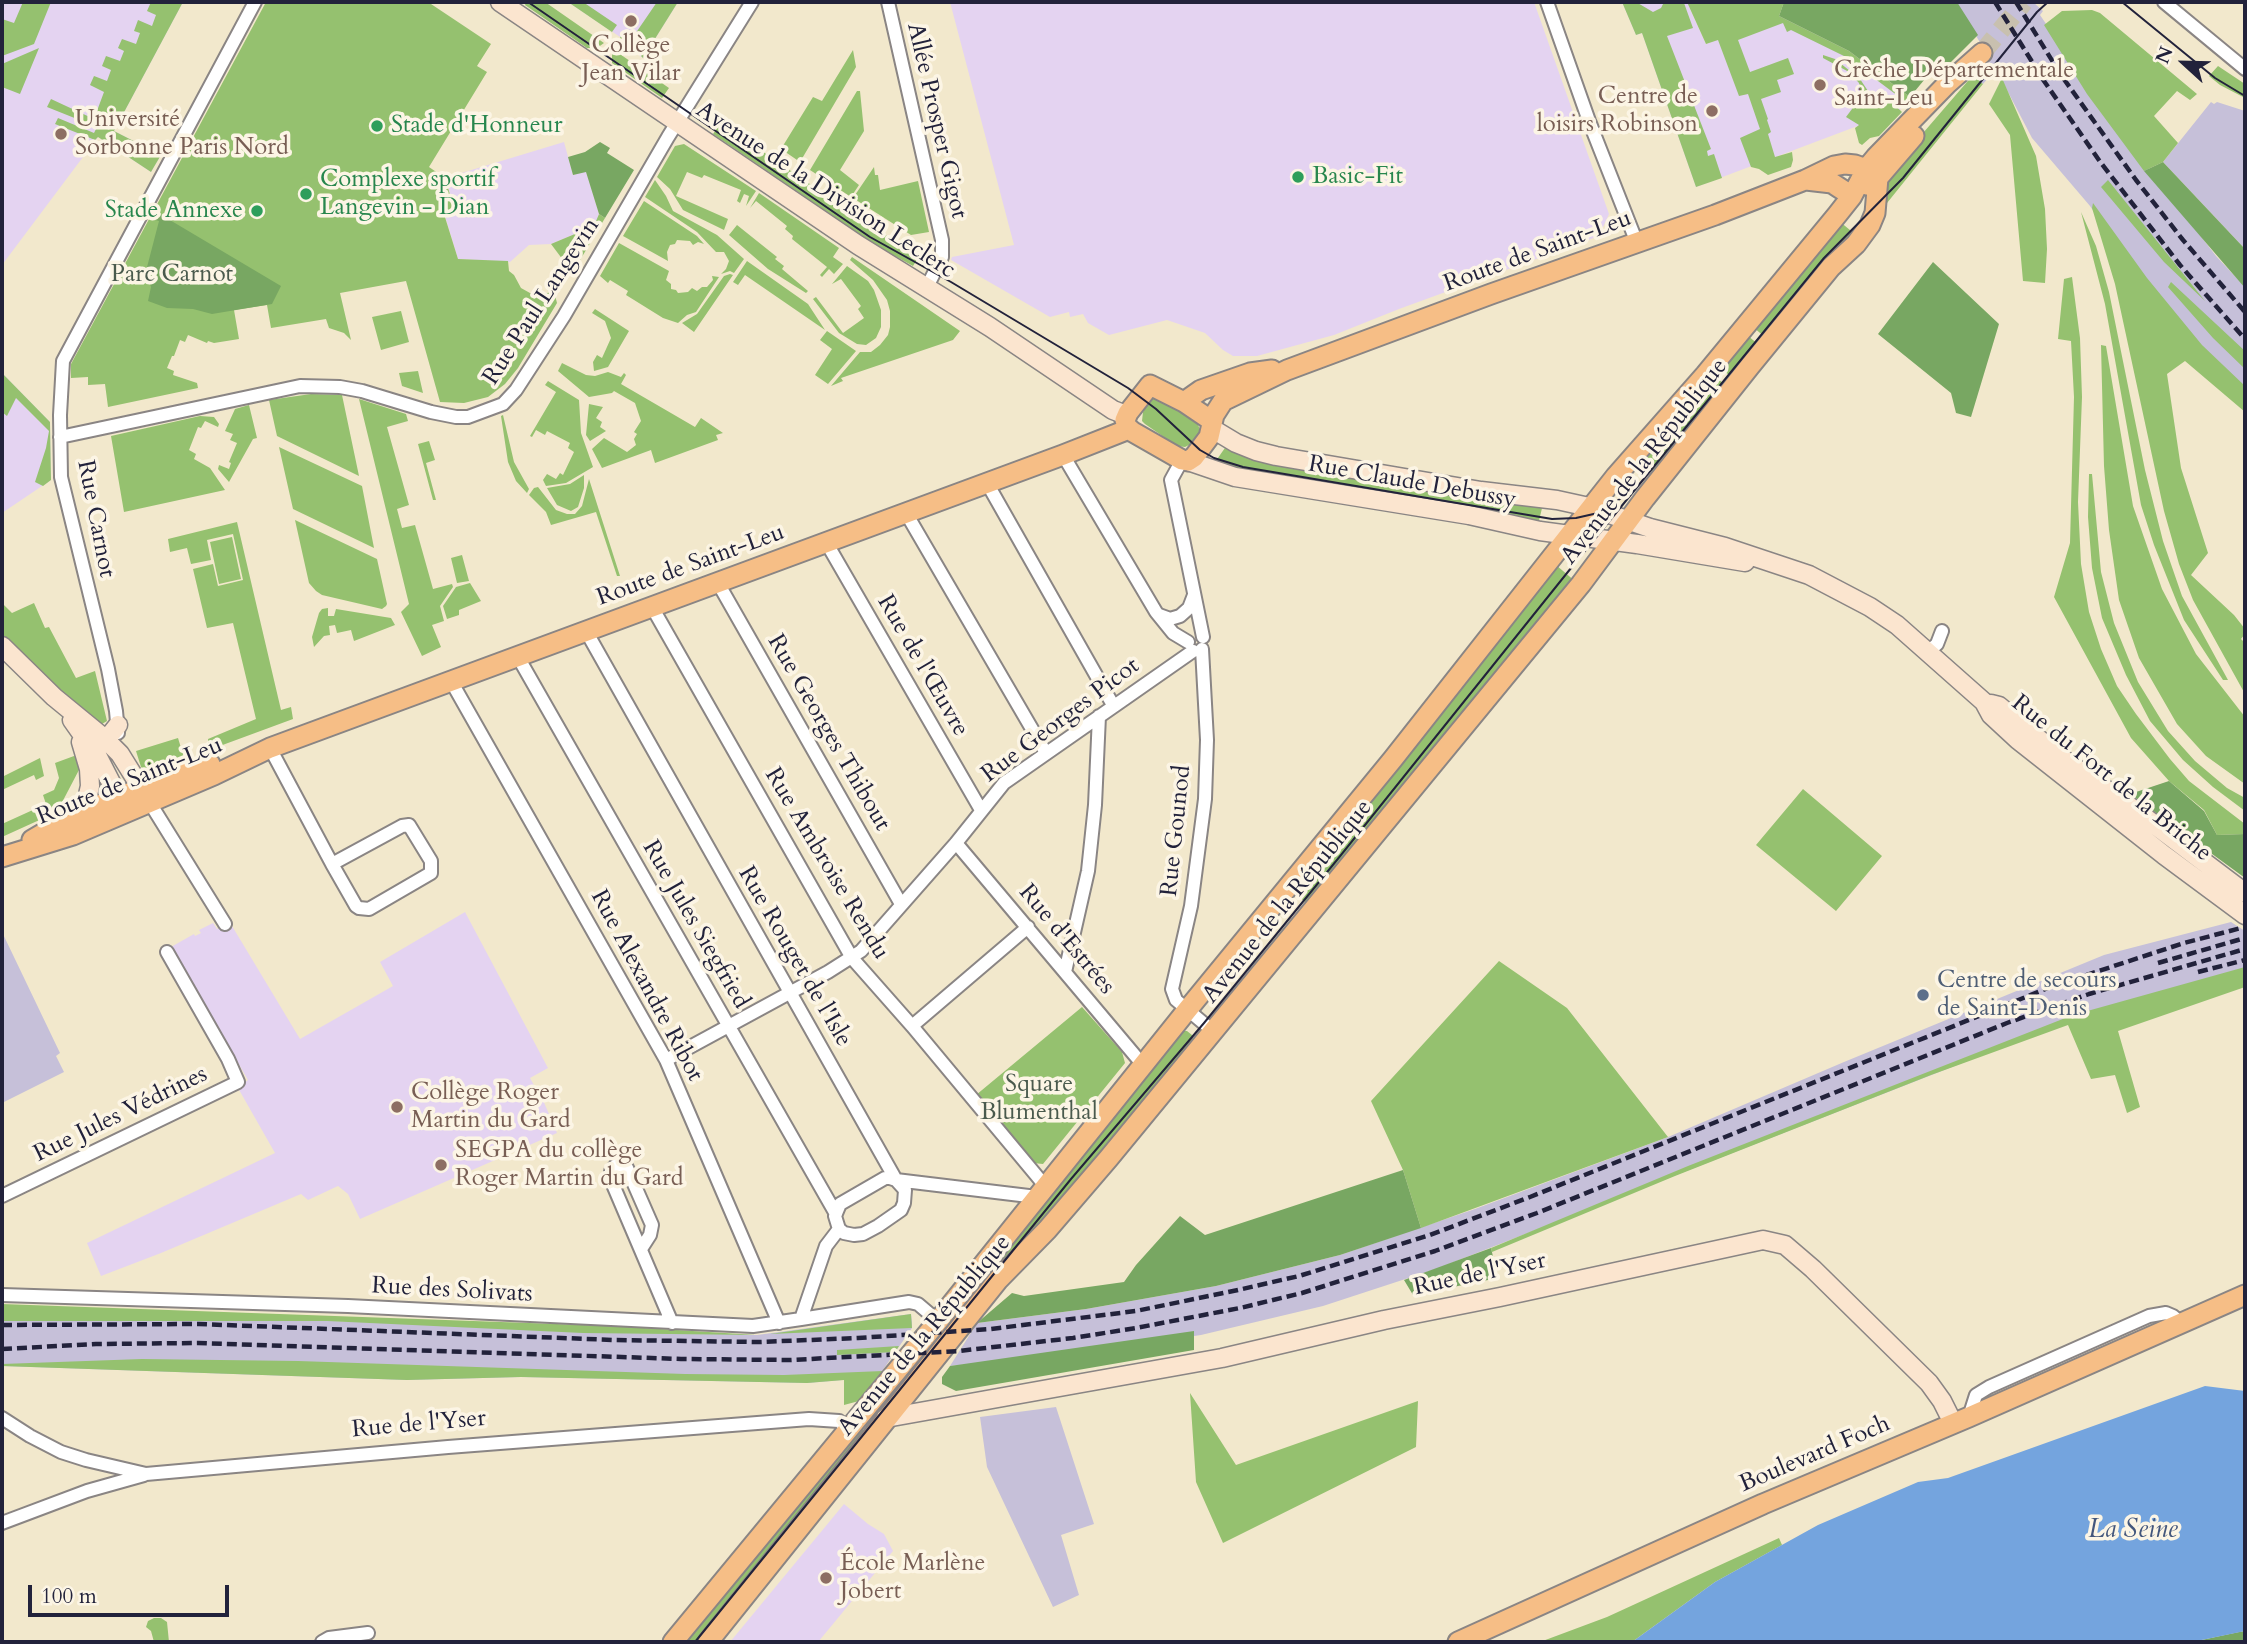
<!DOCTYPE html>
<meta charset="utf-8">
<style>
body{margin:0}
#map{position:relative;width:2247px;height:1644px;overflow:hidden;background:#f2e8cc;font-family:Cardo,serif}
canvas{display:block}
.frame{position:absolute;inset:0;border:4px solid #22223b;pointer-events:none}
.north{position:absolute;left:2149px;top:28px;width:70px;height:70px;-webkit-text-stroke:5px #fcf5e5;paint-order:stroke;rotate:292deg;font-size:19px;font-weight:700;line-height:28px;text-align:center;color:#22223b}
.north::after{content:'';display:block;margin:auto;width:24px;height:32px;background:#22223b;clip-path:polygon(50% 0,100% 100%,50% 72%,0 100%)}
.scale{position:absolute;left:28px;top:1585px;width:201px;height:32px;box-sizing:border-box;border:4px solid #22223b;border-top:0;padding-left:9px;font-size:21px;line-height:24px;white-space:nowrap;color:#22223b;-webkit-text-stroke:5px #fcf5e5;paint-order:stroke}
</style>
<div id="map">
<canvas width="2247" height="1644"></canvas>
<div class="frame"></div>
<div class="north">N</div>
<div class="scale">100 m</div>
</div>
<script>
const context = document.querySelector('canvas').getContext('2d');
context.lineJoin = 'round';
function paint(path, color) { context.fillStyle = color; context.fill(path, 'evenodd'); }
const toPath = rows => new Path2D(rows.map(r => 'M' + r).join(''));
function stroke(path, color, width, dash) { context.strokeStyle = color; context.lineWidth = width; context.lineCap = dash ? 'butt' : 'round'; context.setLineDash(dash || []); context.stroke(path); }
function label(font, color, halo, rows, align = 'center') {
  context.font = font + ' Cardo,serif'; context.lineWidth = 7; context.setLineDash([]); context.textBaseline = 'middle'; context.strokeStyle = halo; context.fillStyle = color; for (const [text, x, y, turn = 0] of rows) {
    context.save(); context.translate(x, y); context.rotate((+turn || 0) * Math.PI / 180); context.textAlign = isNaN(turn) ? turn : align; if (halo) context.strokeText(text, 0, 0); context.fillText(text, 0, 0); context.restore();
  }
}
const built = toPath([
 [2,2,183,2,114,131,161,155,151,172,98,137,2,265],
 [568,2,678,2,643,58,636,53,638,49],
 [950,2,1534,2,1609,214,1599,236,1399,309,1334,335,1257,356,1233,356,1223,350,1205,333,1167,320,1109,335,1088,323,1083,314,1070,317,1069,312,1050,317,951,260,952,257,1014,245],
 [1622,2,1687,2,1706,44,1779,16,1849,51,1910,97,1900,110,1696,187,1642,33,1636,35],
 [564,142,573,175,586,171,599,214,595,226,551,244,529,245,510,262,458,259,444,213,455,210,445,178],
 [2,373,50,422,51,480,2,513],
 [465,912,548,1068,530,1078,535,1087,537,1086,557,1133,360,1219,348,1194,338,1186,308,1200,301,1194,161,1253,101,1276,87,1243,275,1153,238,1088,248,1080,171,947,194,934,195,936,201,933,199,930,213,923,217,929,229,921,300,1039,393,986,380,962],
 [844,1504,868,1524,884,1534,893,1551,833,1624,818,1642,730,1642]
]);
const industrial = toPath([
 [1956,2,2033,2,2043,11,2040,15,2106,112,2216,256,2245,287,2245,388,2204,348,2135,273,2090,206,2032,138,1996,69,1983,84,1973,75,1988,56],
 [2211,102,2214,104,2217,102,2245,111,2245,249,2163,162],
 [2231,922,2245,931,2245,972,2067,1022,1436,1269,1323,1306,1201,1335,1071,1354,950,1366,977,1323,1086,1309,1216,1286,1340,1255,1475,1209,1668,1137,1844,1062,2104,955],
 [2,932,60,1053,56,1056,64,1072,2,1103],
 [2,1310,757,1335,911,1314,912,1323,912,1328,878,1377,807,1383,521,1377,407,1380,2,1366],
 [1056,1407,1094,1524,1061,1535,1079,1595,1053,1607,987,1467,980,1417]
]);
const green = toPath([
 [23,2,51,2,34,44,2,56,2,19,14,23],
 [151,2,183,2,114,131,161,155,151,172,98,137,95,140,55,124,58,118,94,133,97,127,47,107,51,99,94,119,104,92,90,85,94,76,107,81,111,70,102,66,106,56,120,61,124,51,118,48,122,39,136,44,140,33,134,31,138,20,152,26,156,15,147,11],
 [266,2,428,2,491,44,477,66,487,72,429,167,445,178,455,211,444,214,458,259,508,261,509,271,514,275,521,288,530,293,541,295,554,291,557,303,518,368,505,384,488,397,464,403,440,402,406,281,340,293,351,340,344,333,329,328,326,319,271,328,267,305,234,310,239,339,214,343,208,341,207,343,188,335,185,342,180,340,174,356,172,356,167,368,174,371,173,375,197,383,198,388,108,407,105,384,88,385,88,377,71,378,71,364],
 [526,2,545,2,604,43,597,48,587,48,525,5],
 [568,2,583,2,617,25,612,32],
 [657,2,678,2,643,58,641,56,647,46,642,44,638,49,620,38,622,34,631,40],
 [1622,2,1636,2,1653,12,1661,8,1664,2,1684,3,1693,28,1667,36,1711,149,1707,151,1708,156,1714,154,1722,178,1696,187,1642,33,1636,35],
 [1687,2,1784,2,1779,16,1849,51,1910,97,1906,102,1846,57,1791,30,1787,32,1783,23,1738,40,1750,72,1788,58,1794,74,1777,80,1781,92,1761,99,1768,119,1767,120,1771,132,1768,134,1775,157,1792,152,1793,160,1791,167,1768,175,1759,169,1751,167,1740,138,1760,129,1748,94,1739,96,1718,40,1706,44],
 [2092,10,2100,13,2197,94,2190,100,2177,91,2154,116,2178,143,2163,162,2144,171,2087,94,2044,25,2062,11],
 [39,48,20,94,2,87,2,64],
 [614,50,669,88,662,98,612,63,612,54],
 [853,50,856,67,800,162,781,149,813,97,822,101],
 [1823,55,1835,59,1860,79,1868,91,1875,95,1885,96,1902,112,1879,136,1870,138,1862,145,1859,143,1855,128,1859,125,1846,117,1861,97,1859,83,1849,72,1823,58],
 [2218,66,2245,84,2245,98,2220,85,2209,76],
 [1973,75,1983,84,1883,208,1886,185,1891,175,1911,147],
 [2002,78,2036,156,2045,209,2047,249,2045,283,2023,281,2010,135,1989,104],
 [857,91,860,91,864,131,840,170,859,185,851,197,810,170],
 [721,123,877,230,920,255,913,266,877,246,713,134],
 [684,144,756,191,746,206,749,196,744,194,740,203,737,201,741,190,704,175,702,178,687,172,676,196,728,219,724,230,683,210,670,189,657,177,675,146],
 [874,167,875,175,878,175,880,190,918,181,929,232,911,235,853,198],
 [655,180,666,196,673,211,717,235,744,259,734,273,730,271,721,274,726,269,729,261,724,252,716,252,697,232,645,197],
 [2108,180,2205,301,2164,262,2101,187],
 [759,193,839,248,833,257,843,264,834,274,829,269,822,277,820,275,827,267,792,239,793,236,785,229,787,226,756,201,750,208],
 [644,201,697,236,704,244,698,242,693,245,690,241,677,240,675,244,670,245,667,252,668,261,623,236],
 [2093,203,2147,278,2202,345,2245,386,2245,412,2185,361,2167,374,2181,468,2208,553,2191,575,2234,615,2245,629,2245,634,2241,639,2245,643,2245,694,2193,600,2179,564,2164,511,2115,284,2092,208],
 [2081,212,2096,246,2109,292,2145,470,2163,541,2182,596,2228,680,2223,680,2184,620,2154,545,2141,505,2105,304],
 [599,214,605,218,573,272,564,275,563,260,551,244,594,226],
 [1839,221,1856,235,1766,338,1753,327],
 [737,225,777,257,775,259,784,266,782,269,808,291,806,293,768,269,729,235],
 [619,243,669,271,666,280,671,284,671,289,676,290,678,293,688,292,692,288,697,291,702,287,707,287,713,280,712,276,719,277,696,312,687,315,678,323,663,318,626,295,628,291,610,280,608,283,600,276],
 [852,257,960,331,953,340,841,378,843,381,831,386,860,352,871,352,880,345,888,335,890,327,890,311,887,300,873,280,850,260],
 [747,261,808,304,825,330,745,275,738,285,733,282],
 [847,266,868,281,874,290,881,310,881,327,876,338,866,345,857,344,839,333,813,299,816,297,843,333,864,318,858,309,861,306,841,279,832,284],
 [730,274,733,275,694,332,682,323,697,314,724,276],
 [2072,277,2080,338,2082,397,2078,502,2081,564,2089,612,2101,649,2117,686,2136,714,2170,759,2189,781,2245,824,2245,834,2217,835,2204,810,2169,781,2131,738,2054,597,2070,543,2074,397,2071,341,2058,339,2064,279],
 [2171,282,2245,351,2245,369,2213,338,2168,287],
 [595,309,629,331,608,367,594,371,593,362,597,355,602,358,611,338,605,321,592,313],
 [401,311,409,342,381,350,372,317],
 [827,331,856,351,828,384,815,375,832,349,820,340],
 [1747,335,1759,345,1733,378,1720,368],
 [2101,345,2106,346,2133,506,2162,589,2196,654,2245,717,2245,784,2206,756,2177,724,2139,658,2119,600,2109,530,2104,466],
 [562,363,586,375,595,376,608,372,621,377,624,373,626,375,621,384,695,427,701,418,723,433,716,435,718,440,655,463,651,450,602,468,592,449,604,438,627,452,636,445,634,439,637,434,634,432,641,421,635,403,614,391,612,393,589,397,558,371],
 [418,371,423,393,402,386,399,373],
 [2,373,50,422,51,480,43,486,35,482,46,448,49,431,16,398,7,416,2,412],
 [1714,376,1727,386,1655,474,1638,460],
 [548,381,579,400,581,433,593,467,566,483,546,486,543,480,547,474,556,479,560,473,563,475,574,452,568,448,570,443,547,431,545,435,536,430,532,437,530,436,556,392,545,385],
 [311,394,342,395,359,476,277,436,269,400],
 [1156,397,1196,419,1200,430,1193,443,1185,447,1177,446,1145,424,1142,421,1143,412,1149,401],
 [359,399,406,414,408,421,387,427,409,505,397,509,402,528,415,525,433,589,452,584,453,587,440,606,444,621,432,625,441,647,422,656,401,612,409,604],
 [589,404,603,407,596,418,602,422,600,427,606,431,590,441,586,435],
 [249,405,257,438,253,439,229,482,218,469,219,465,229,469,231,463,229,462,237,443,230,440,233,434,225,431,235,409],
 [503,415,514,462,529,489,527,493,516,481,508,462,501,416],
 [200,416,214,417,219,424,218,427,205,421,201,428,198,427,189,450,196,454,194,459,210,468,225,490,124,512,111,436],
 [429,441,435,460,426,463,436,500,433,500,418,444],
 [1227,445,1543,504,1538,525,1213,465],
 [279,447,362,486,374,548,293,509],
 [2089,474,2092,474,2101,572,2114,623,2138,682,2168,731,2195,761,2227,788,2245,798,2245,811,2213,787,2183,760,2150,721,2126,675,2102,618,2092,568,2088,517],
 [584,475,584,488,578,507,571,511,557,505,547,488,570,484],
 [589,479,620,576,617,576,596,512,551,525,546,512,529,495,534,488,538,487,556,510,567,514,575,514,582,506],
 [295,520,377,559,387,604,386,606,382,609,322,595,316,591,309,583],
 [237,522,281,710,291,707,293,719,209,750,208,739,256,719,233,623,207,628,193,569,213,564,218,586,243,580,233,534,207,540,211,560,191,564,187,548,170,552,168,539],
 [232,537,241,579,219,584,210,542],
 [462,555,469,581,457,583,451,558],
 [1556,565,1576,582,1311,907,1292,891],
 [470,583,481,601,459,610,459,615,447,619,443,606,456,587],
 [2,603,12,613,34,603,45,628,49,627,76,678,95,671,107,721,97,727,2,635],
 [328,608,328,616,334,616,336,609,391,618,395,625,354,641,351,630,337,633,335,625,329,626,330,635,324,636,314,647,312,637,319,613,322,609],
 [178,738,185,761,149,773,141,767,136,751],
 [74,756,78,757,80,768,57,812,2,837,2,824,46,804,43,795,54,790,59,778,55,763],
 [40,758,44,776,36,780,34,775,2,790,2,777],
 [1803,789,1882,856,1836,911,1756,845],
 [1499,961,1567,1008,1668,1137,1421,1228,1403,1170,1371,1101],
 [2245,967,2245,987,2118,1031,2140,1107,2127,1113,2115,1075,2091,1079,2068,1025,1931,1075,1675,1176,1492,1252,1491,1248,1688,1166,2073,1015],
 [1082,1007,1122,1052,1125,1063,1043,1164,1033,1163,976,1095],
 [1182,1031,1187,1031,1192,1035,1194,1042,965,1314,956,1306],
 [2,1304,612,1326,757,1335,583,1333,327,1321,2,1321],
 [911,1314,912,1328,770,1334],
 [899,1346,895,1352,837,1355,837,1350],
 [142,1359,298,1361,685,1374,784,1375,883,1371,859,1401,844,1405,844,1380,807,1383,521,1377,407,1380,2,1366,2,1364],
 [1190,1393,1236,1465,1418,1401,1416,1447,1223,1543,1196,1482],
 [858,1426,868,1434,701,1642,678,1642],
 [1779,1538,1782,1545,1715,1582,1632,1642,1540,1642,1607,1617],
 [154,1618,161,1618,167,1622,169,1642,154,1642,151,1631,146,1627,148,1621]
]);
const forest = toPath([
 [1784,2,1957,2,1978,35,1951,62,1939,62,1910,97,1849,51,1779,16],
 [600,142,610,148,607,153,634,170,605,218,599,214,586,172,573,175,568,157,585,152],
 [2163,162,2245,249,2245,288,2144,171],
 [153,210,281,286,272,304,212,314,193,309,167,308,148,301,151,287,146,271,159,221,149,218],
 [1933,262,1999,324,1971,417,1956,413,1951,393,1878,334],
 [2169,781,2204,811,2217,835,2245,834,2245,878,2130,794],
 [1403,1170,1421,1228,1340,1255,1216,1286,1086,1309,977,1323,1012,1293,1024,1296,1124,1282,1136,1265,1180,1216,1205,1235],
 [1491,1248,1498,1278,1413,1295,1404,1280],
 [1194,1331,1194,1350,956,1391,942,1384,942,1377,950,1366],
 [2245,1631,2245,1642,2192,1642,2239,1632]
]);
const water = toPath([
 [2205,1386,2245,1391,2245,1631,2192,1642,1632,1642,1715,1582,1818,1525,1918,1482,1948,1478]
]);
const primaryTunnel = toPath([
 [1982,53,2024,2]
]);
const street = toPath([
 [888,2,942,240,942,257,927,287],
 [1547,2,1589,121,1637,243],
 [2164,2,2245,69],
 [60,437,300,386,340,387,362,391,431,412,456,417,468,417,503,404,516,390,564,316,668,137,752,2],
 [1063,455,1156,612,1173,633,1188,642],
 [1182,460,1171,480,1203,637],
 [987,483,1113,705],
 [906,513,1046,753],
 [826,542,981,810],
 [718,583,901,904],
 [652,607,852,958,912,1026,1046,1187],
 [1159,615,1170,619,1180,616,1189,608,1194,595],
 [586,631,896,1180,905,1190,904,1203,901,1210,878,1226,863,1234,854,1235,844,1233,839,1229,835,1216,840,1204,885,1178,890,1178,896,1180,1037,1197],
 [1202,649,1207,740,1205,799,1191,906,1172,989,1176,1000,1214,1032],
 [1928,652,1937,644,1942,631],
 [518,657,836,1214],
 [451,681,666,1060,779,1323],
 [118,733,116,711,108,669,61,477,60,415,63,361,255,2],
 [270,748,332,864],
 [150,803,225,924],
 [409,825,431,861,431,873,369,909,359,908,356,906,332,864,402,826,409,825],
 [956,843,1143,1065],
 [1065,972,1088,871,1095,805,1099,716],
 [912,1026,1028,927],
 [666,1060,828,972,861,951,956,843,1004,783,1193,651],
 [2,1196,238,1082,228,1059,167,952],
 [641,1249,650,1235,652,1225,627,1168,624,1166,616,1165,611,1171,611,1180,672,1323],
 [2,1295,348,1306,753,1326,801,1319,826,1246,839,1229],
 [801,1319,909,1302,918,1304,938,1321],
 [1969,1417,1976,1395,1989,1387,2149,1316,2166,1313,2173,1316,2181,1323],
 [2,1418,30,1436,61,1452,86,1460,146,1474,448,1447,809,1419,839,1421,849,1430],
 [2,1523,87,1491,144,1475],
 [322,1642,329,1638,368,1633]
]);
const secondary = toPath([
 [500,2,858,245,990,327,1113,410,1126,415],
 [1211,428,1236,443,1256,451,1276,456,1481,491,1557,500,1589,507,1650,528,1725,547,1809,575,1870,607,1897,625,1984,702,1991,715,2018,740,2164,855,2245,915],
 [1188,461,1235,477,1469,515,1540,531,1637,544,1745,562],
 [2,646,54,697,104,738,120,754,148,799],
 [1991,704,1999,706,2059,756,2143,816,2245,893],
 [72,720,98,757,125,810],
 [94,737,104,738,110,735,118,725],
 [79,814,86,804,90,786,89,769,81,742],
 [886,1418,1222,1358,1384,1320,1500,1297,1763,1240,1785,1245,1813,1269,1929,1383,1942,1401,1953,1423]
]);
const primary = toPath([
 [1806,180,1832,183,1852,196],
 [1867,185,1878,178,1914,136],
 [1184,402,1201,390,1250,373,1272,370],
 [1212,421,1184,402,1150,385,1128,413,1125,420,1127,427,1133,432,1182,460,1188,461,1194,457,1209,437,1214,415,1223,401,1287,370,1491,294,1715,215,1805,180,1834,166,1845,164,1855,165,1866,169,1876,176],
 [32,840,66,820,118,797,210,764],
 [2,857,73,835,214,775,270,748,1063,455,1129,429],
 [673,1642,938,1321,1188,1009,1393,759,1616,476,1705,375,1837,215,1852,196,1866,169,1876,157,1947,84,1982,53],
 [708,1642,998,1280,1047,1230,1108,1159,1581,584,1645,498,1750,366,1831,267,1856,244,1870,225,1875,213,1878,178],
 [1458,1642,1763,1504,1969,1417,2245,1295]
]);
const tram = toPath([
 [528,2,870,237,951,282,1128,388,1156,409,1200,450,1214,458,1243,467,1552,519,1576,518,1598,513,1623,497],
 [2122,2,2215,78,2245,96],
 [695,1642,1071,1179,1204,1023,1341,855,1567,573,1824,258,1903,178,2037,12,2048,2]
]);
const rail = toPath([
 [1995,2,2044,81,2101,163,2180,265,2245,339],
 [2016,2,2061,75,2136,180,2183,240,2245,312],
 [2158,963,2245,938],
 [2198,972,2245,960],
 [2,1325,199,1324,614,1340,760,1342,858,1338,991,1329,1136,1311,1238,1290,1299,1276,1430,1235,1530,1197,2053,986,2184,943,2245,927],
 [2,1349,96,1344,198,1343,681,1359,791,1360,959,1351,1073,1338,1136,1328,1240,1308,1302,1293,1435,1251,1537,1213,2007,1023,2089,994,2245,949]
]);
const markers = [
 [631,21,7,"#8d6e63"],
 [1820,85,7,"#8d6e63"],
 [1712,111,7,"#8d6e63"],
 [377,126,7,"#2e9e5b"],
 [61,134,7,"#8d6e63"],
 [1298,177,7,"#2e9e5b"],
 [306,194,7,"#2e9e5b"],
 [257,211,7,"#2e9e5b"],
 [1923,995,7,"#5c6f8a"],
 [397,1107,7,"#8d6e63"],
 [441,1165,7,"#8d6e63"],
 [826,1578,7,"#8d6e63"]
];
const educationNames = [
 ["Collège",631,46,"center"],
 ["Jean Vilar",631,74,"center"],
 ["Crèche Départementale",1834,71],
 ["Saint-Leu",1834,99],
 ["Centre de",1698,97,"right"],
 ["loisirs Robinson",1698,125,"right"],
 ["Université",75,120],
 ["Sorbonne Paris Nord",75,148],
 ["Collège Roger",411,1093],
 ["Martin du Gard",411,1121],
 ["SEGPA du collège",455,1151],
 ["Roger Martin du Gard",455,1179],
 ["École Marlène",840,1564],
 ["Jobert",840,1592]
];
const streetNames = [
 ["Allée Prosper Gigot",936,121,77],
 ["Avenue de la Division Leclerc",825,191,33],
 ["Route de Saint-Leu",1538,252,-20],
 ["Rue Paul Langevin",542,302,-57],
 ["Avenue de la République",1645,462,-52],
 ["Rue Claude Debussy",1412,483,10],
 ["Rue Carnot",95,519,79],
 ["Route de Saint-Leu",691,566,-20],
 ["Rue de l'Œuvre",922,666,60],
 ["Rue Georges Picot",1061,721,-37],
 ["Rue Georges Thibout",828,733,60],
 ["Rue du Fort de la Briche",2111,779,39],
 ["Route de Saint-Leu",130,782,-22],
 ["Rue Gounod",1177,831,-84],
 ["Rue Ambroise Rendu",826,864,59],
 ["Avenue de la République",1288,902,-51],
 ["Rue Jules Siegfried",695,925,60],
 ["Rue d'Estrées",1066,940,50],
 ["Rue Rouget de l'Isle",794,957,60],
 ["Rue Alexandre Ribot",646,986,62],
 ["Rue Jules Védrines",121,1115,-26],
 ["Rue de l'Yser",1480,1275,-12],
 ["Rue des Solivats",452,1291,3],
 ["Avenue de la République",925,1336,-50],
 ["Rue de l'Yser",419,1425,-5],
 ["Boulevard Foch",1815,1455,-23]
];
const leisureNames = [
 ["Stade d'Honneur",391,126],
 ["Basic-Fit",1312,177],
 ["Complexe sportif",320,180],
 ["Langevin - Dian",320,208],
 ["Stade Annexe",243,211,"right"]
];
const parkNames = [
 ["Parc Carnot",172,275],
 ["Square",1039,1085],
 ["Blumenthal",1039,1113]
];
const serviceNames = [
 ["Centre de secours",1937,981],
 ["de Saint-Denis",1937,1009]
];
const waterNames = [
 ["La Seine",2133,1531]
];
paint(built, '#e4d3f1');
paint(industrial, '#c6c0d9');
paint(green, '#95c16f');
paint(forest, '#78a762');
paint(water, '#74a4de');
stroke(primaryTunnel, '#c8c0af', 19, [19, 10]);
stroke(street, '#8a8584', 16);
stroke(secondary, '#8a8584', 21);
stroke(primary, '#8a8584', 23);
stroke(street, '#fff', 12);
stroke(secondary, '#fbe5cf', 18);
stroke(primary, '#f6be86', 19);
stroke(tram, '#22223b', 2);
stroke(rail, '#22223b', 4.5, [10, 5]);
for (const [x, y, r, color] of markers) { const dot = new Path2D(); dot.arc(x, y, r, 0, 2 * Math.PI); context.fillStyle = color; context.fill(dot); stroke(dot, '#fcf5e5', 2.5); }
label('24px', '#785e54', '#fcf5e5', educationNames, 'left');
label('24px', '#22223b', '#fcf5e5', streetNames);
label('24px', '#27864d', '#fcf5e5', leisureNames, 'left');
label('24px', '#4a5a4d', '#fcf5e5', parkNames);
label('24px', '#4e5e75', '#fcf5e5', serviceNames, 'left');
label('italic 26px', '#43567c', '#fcf5e5', waterNames);
</script>
